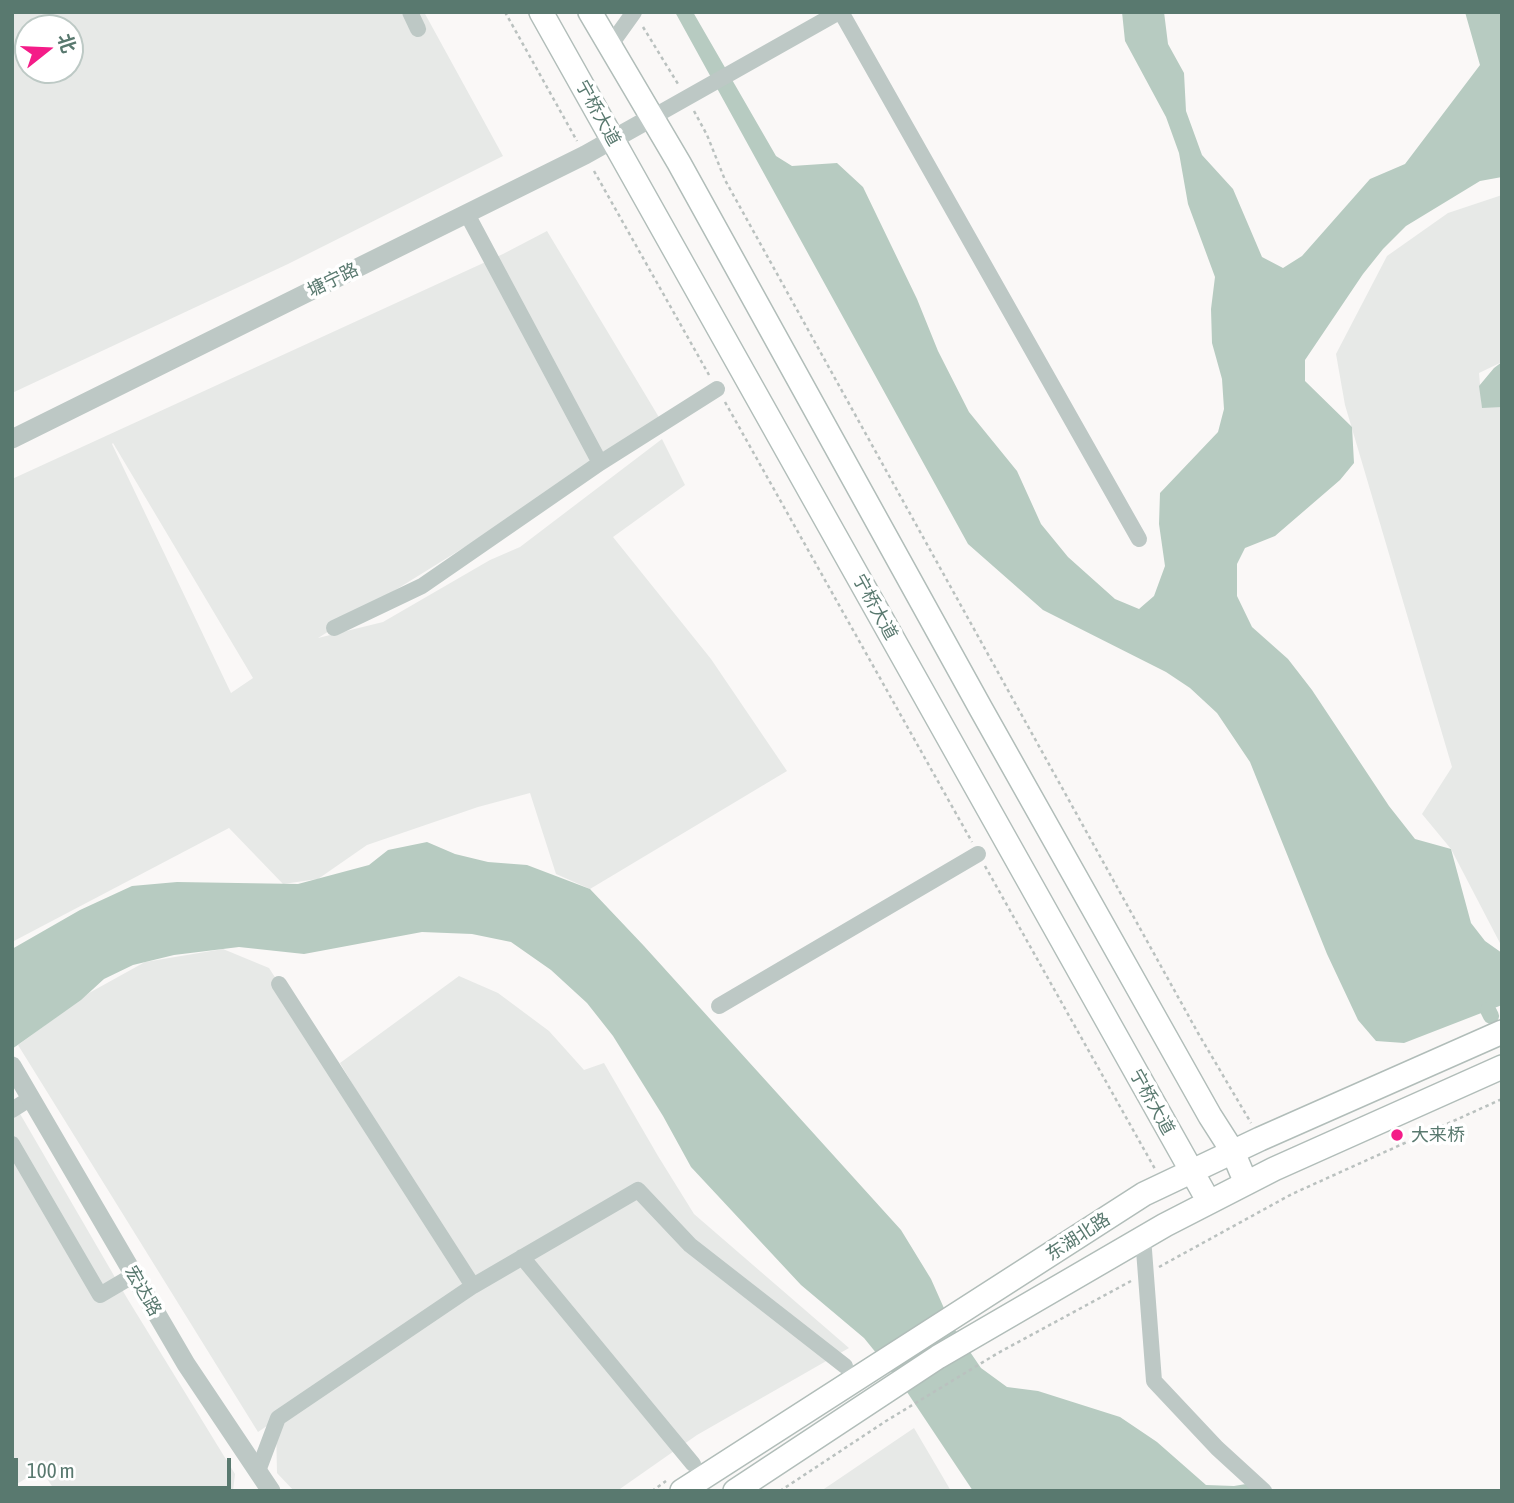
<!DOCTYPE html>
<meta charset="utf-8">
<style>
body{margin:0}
#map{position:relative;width:1514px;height:1503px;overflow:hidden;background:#faf8f7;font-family:"Asap Condensed","Noto Sans SC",sans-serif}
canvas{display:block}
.frame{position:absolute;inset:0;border:14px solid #59796f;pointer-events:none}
.north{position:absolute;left:14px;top:14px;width:70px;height:70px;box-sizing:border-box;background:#fff;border:2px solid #bdc9c5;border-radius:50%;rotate:72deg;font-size:19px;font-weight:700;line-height:28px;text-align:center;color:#59796f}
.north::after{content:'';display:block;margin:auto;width:24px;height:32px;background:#f41c88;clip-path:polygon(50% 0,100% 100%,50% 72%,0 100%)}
.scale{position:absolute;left:14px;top:1458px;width:217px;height:32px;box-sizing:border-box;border:4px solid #59796f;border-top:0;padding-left:9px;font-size:21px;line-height:24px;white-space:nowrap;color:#59796f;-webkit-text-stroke:5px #fff;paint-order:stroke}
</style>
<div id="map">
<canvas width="1514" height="1503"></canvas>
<div class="frame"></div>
<div class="north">北</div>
<div class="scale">100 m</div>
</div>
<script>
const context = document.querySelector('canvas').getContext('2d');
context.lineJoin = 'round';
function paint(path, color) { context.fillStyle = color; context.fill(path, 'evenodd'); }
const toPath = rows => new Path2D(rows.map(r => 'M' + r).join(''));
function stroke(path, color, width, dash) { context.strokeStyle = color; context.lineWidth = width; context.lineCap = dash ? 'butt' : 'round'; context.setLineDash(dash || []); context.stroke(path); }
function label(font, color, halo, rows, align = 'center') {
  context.font = font + ' "Asap Condensed","Noto Sans SC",sans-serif'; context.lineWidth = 7; context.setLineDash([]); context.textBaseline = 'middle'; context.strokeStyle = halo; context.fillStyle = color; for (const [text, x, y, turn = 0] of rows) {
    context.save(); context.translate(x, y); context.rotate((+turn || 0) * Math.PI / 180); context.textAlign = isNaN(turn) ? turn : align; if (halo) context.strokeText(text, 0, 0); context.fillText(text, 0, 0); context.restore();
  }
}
const built = toPath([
 [12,12,424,12,503,156,288,264,12,393],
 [28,28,70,28,70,70,28,70],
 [1502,195,1502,362,1479,373,1482,407,1502,407,1502,947,1451,849,1422,814,1452,767,1345,405,1336,354,1387,256,1448,213],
 [547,231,663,424,318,638,383,622,490,560,520,547,662,439,685,485,613,537,711,659,787,771,590,889,556,874,530,793,478,807,367,845,318,879,283,884,229,828,12,942,12,479,503,254],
 [113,443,253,678,231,693,112,444],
 [223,949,269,968,456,1258,340,1063,459,976,498,993,549,1031,584,1070,604,1063,658,1156,694,1214,849,1348,697,1435,617,1491,294,1491,277,1473,276,1425,473,1286,258,1432,18,1045,89,993,145,962],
 [12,1100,127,1298,235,1474,233,1491,55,1491,41,1469,12,1487],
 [914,1428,951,1491,821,1491]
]);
const water = toPath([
 [675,12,693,12,776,156,792,166,837,163,863,187,917,299,938,351,969,412,1017,471,1041,524,1068,557,1115,599,1139,609,1154,596,1165,566,1159,524,1160,493,1218,432,1224,409,1222,379,1212,343,1211,309,1215,277,1188,204,1179,153,1166,117,1125,41,1122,12,1164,12,1168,44,1184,73,1186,111,1202,155,1233,189,1262,257,1283,268,1302,256,1370,179,1405,164,1480,65,1465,12,1502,12,1502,177,1480,181,1406,226,1383,249,1363,274,1305,360,1305,381,1352,427,1354,463,1340,480,1275,536,1245,548,1237,564,1237,596,1252,627,1288,659,1312,690,1389,806,1415,839,1451,849,1471,923,1485,941,1502,953,1502,1005,1404,1043,1376,1041,1358,1020,1327,954,1250,762,1217,713,1190,688,1166,672,1043,610,968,544],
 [1502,362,1502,407,1482,408,1479,386,1494,368],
 [427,842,455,854,488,862,527,865,590,889,644,946,901,1230,931,1279,951,1324,981,1368,1007,1387,1038,1391,1120,1417,1157,1442,1206,1485,1234,1486,1252,1483,1256,1491,973,1491,903,1386,864,1338,801,1285,691,1167,663,1116,613,1036,587,1003,551,970,511,942,472,934,422,932,304,954,239,947,174,955,133,965,104,979,81,1000,12,1049,12,949,80,910,132,886,177,882,298,884,369,865,388,850]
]);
const canal = toPath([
 [1488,1010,1491,1016]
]);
const path = toPath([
 [505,12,577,141],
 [643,27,678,84],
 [694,111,707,135,725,180,1198,1033,1251,1123],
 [594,171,709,375],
 [725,402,972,842],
 [985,866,1155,1169],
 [1159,1267,1292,1194,1502,1099],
 [652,1491,666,1481],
 [780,1491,886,1421,998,1353,1131,1281]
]);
const minor = toPath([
 [410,12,418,29],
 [841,12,1139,539],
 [609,47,634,12],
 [651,118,839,12],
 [467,214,600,463],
 [334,628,422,586,600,463,717,389],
 [719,1006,978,854],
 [12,1110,31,1098],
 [12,1144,100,1295,134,1275],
 [1143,1237,1154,1381,1217,1448,1264,1491],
 [522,1257,693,1464],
 [473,1286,638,1190,690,1245,845,1366],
 [258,1471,278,1418,473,1286,279,984]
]);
const tertiary = toPath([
 [12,439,585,155,651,118],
 [12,1066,186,1364,271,1491]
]);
const primary = toPath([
 [541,12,1209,1202],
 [590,12,679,163,981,709,1210,1116,1233,1152,1246,1183],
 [682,1491,1144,1194,1260,1139,1502,1032],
 [735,1491,938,1357,1165,1225,1274,1169,1502,1067]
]);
const markers = [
 [1397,1135,7,"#f41c88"]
];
const streetNames = [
 ["宁桥大道",598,113,61],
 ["塘宁路",333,280,-26],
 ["宁桥大道",875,607,61],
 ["宁桥大道",1152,1102,61],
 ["东湖北路",1078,1237,-33],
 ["宏达路",143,1291,60]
];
const poiNames = [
 ["大来桥",1411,1135]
];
paint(built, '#e7e9e7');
paint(water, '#b7cbc1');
stroke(canal, '#b7cbc1', 16);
stroke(primary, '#b1bdb9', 26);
stroke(path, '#bac1bf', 2.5, [3.5, 3.5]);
stroke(minor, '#bdc8c5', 16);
stroke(tertiary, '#bdc8c5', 19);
stroke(primary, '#fff', 23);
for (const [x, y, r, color] of markers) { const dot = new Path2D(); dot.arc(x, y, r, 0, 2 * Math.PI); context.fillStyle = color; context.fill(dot); stroke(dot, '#fff', 2.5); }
label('18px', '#59796f', '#fff', streetNames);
label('18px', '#59796f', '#fff', poiNames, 'left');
</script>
